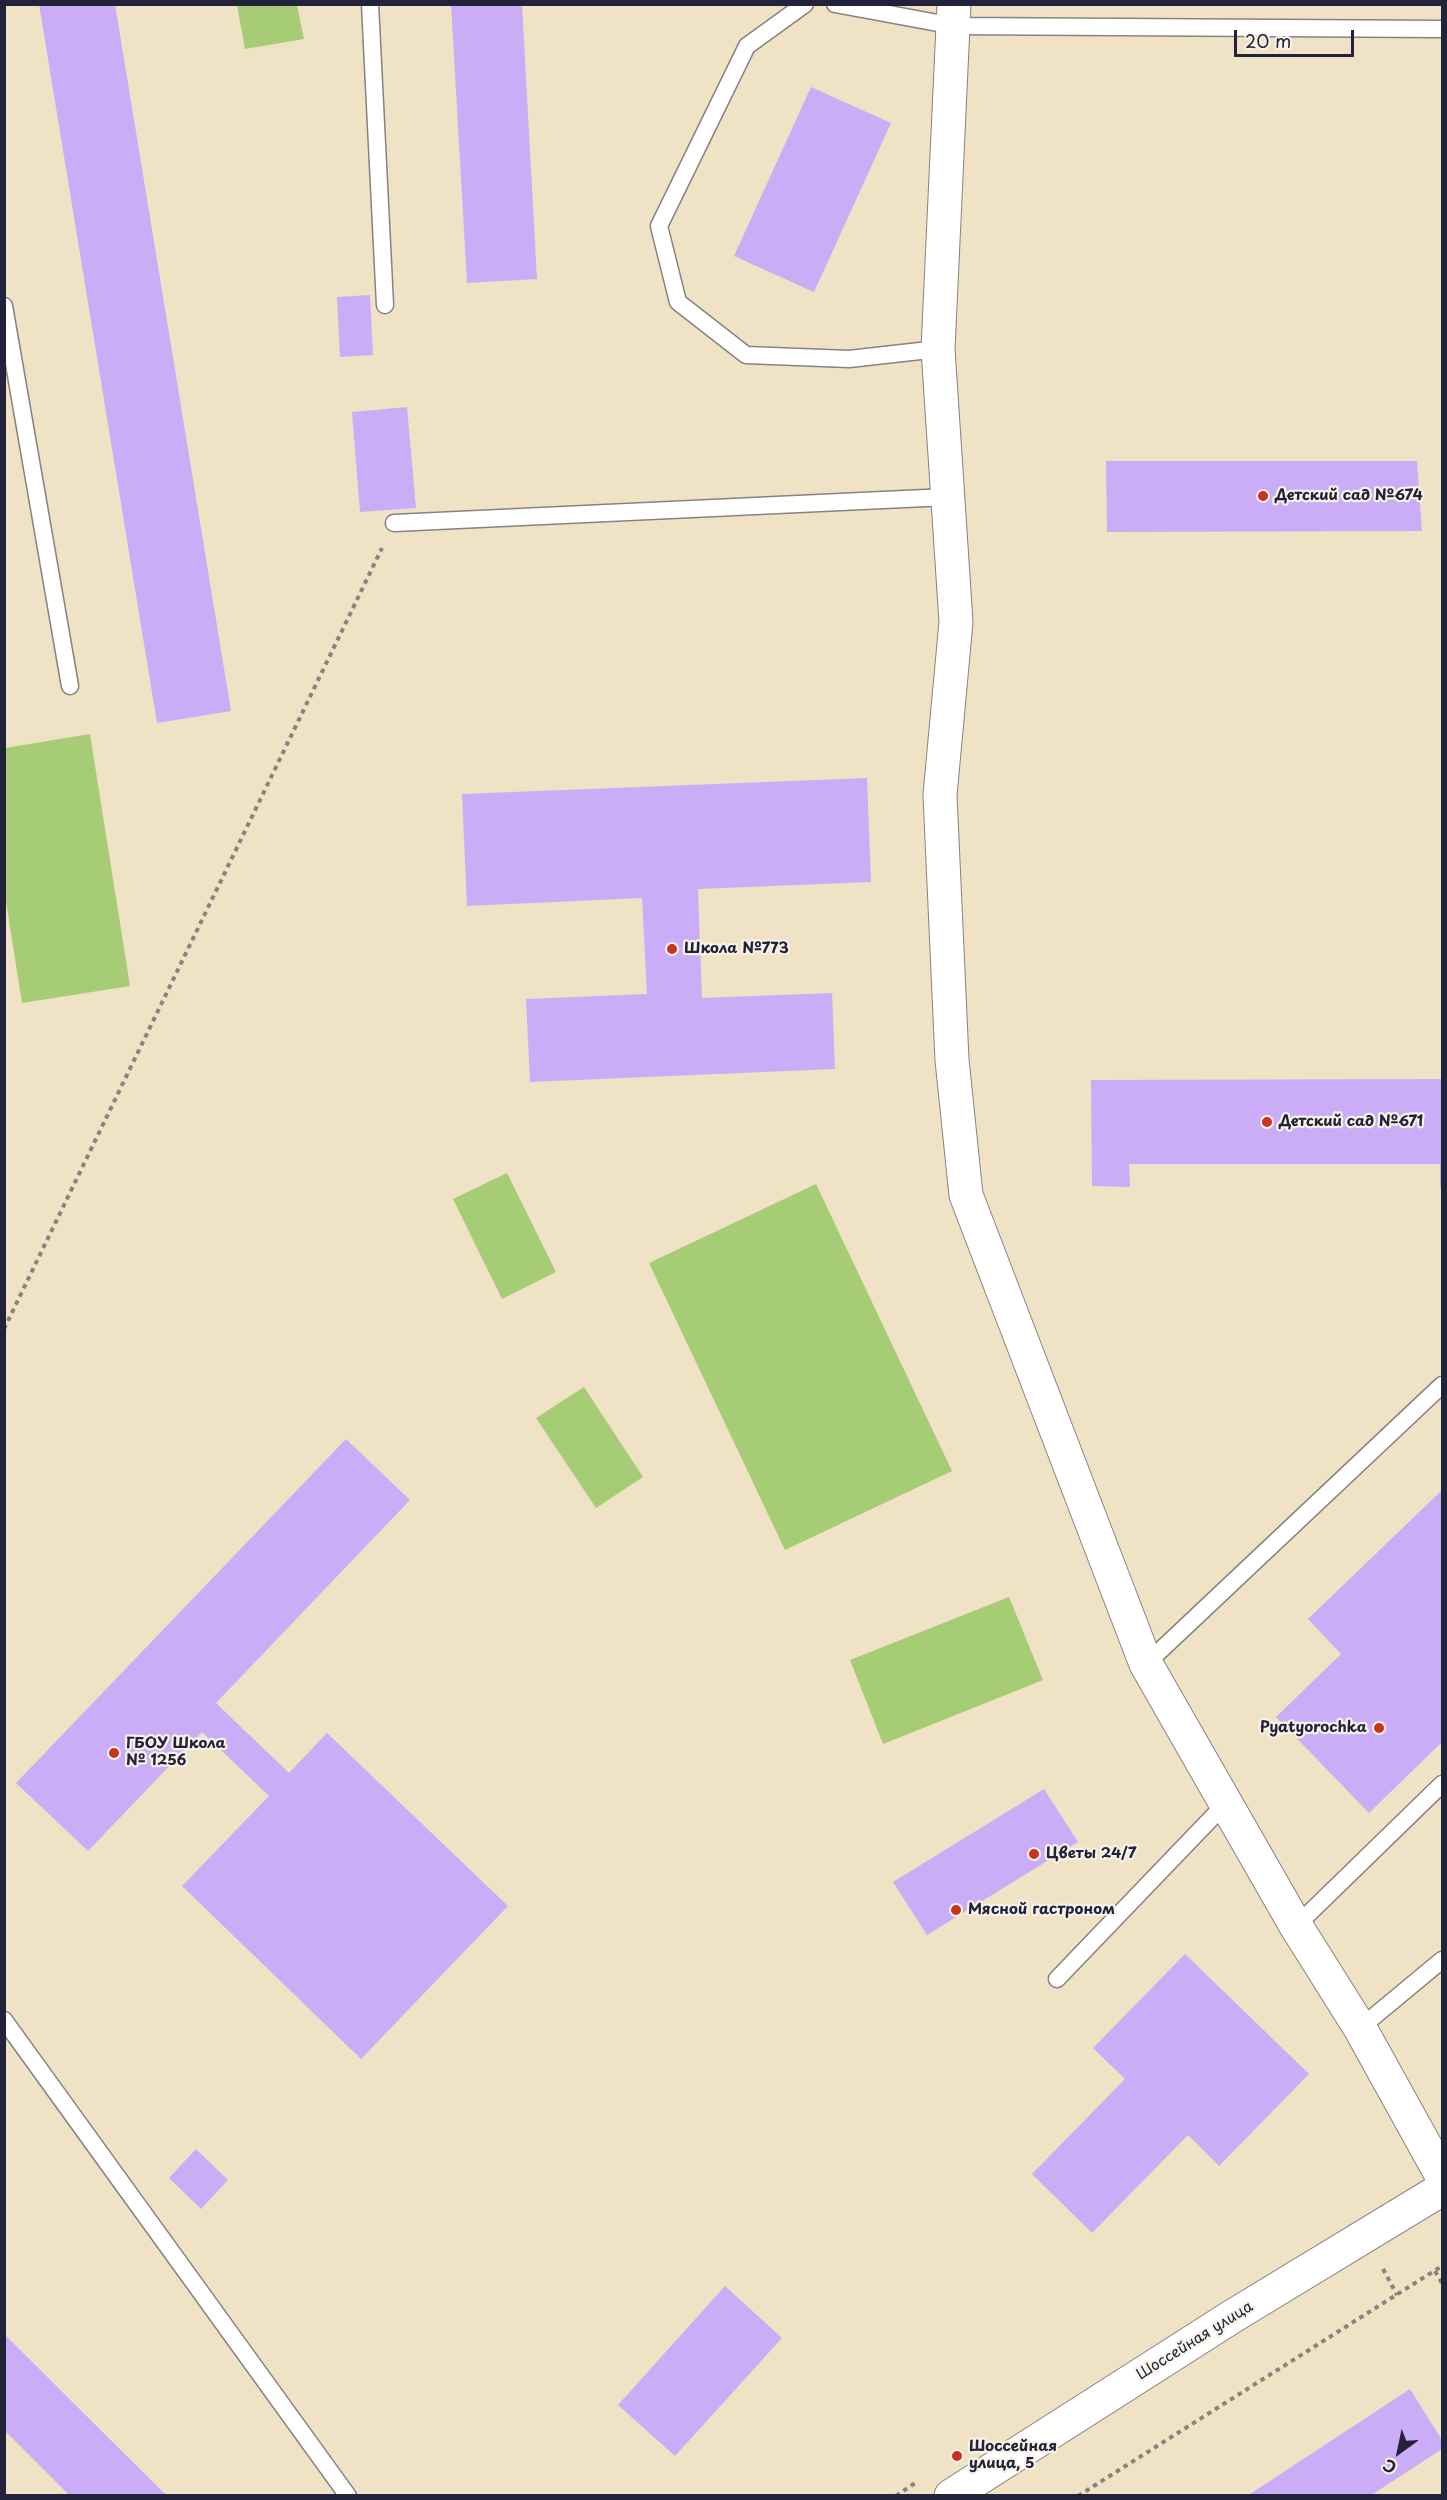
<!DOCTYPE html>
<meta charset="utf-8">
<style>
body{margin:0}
#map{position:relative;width:1447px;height:2500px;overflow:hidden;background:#efe2c5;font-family:"Playpen Sans",sans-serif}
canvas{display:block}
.frame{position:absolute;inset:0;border:6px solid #22223b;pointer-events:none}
.north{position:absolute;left:1369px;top:2422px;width:60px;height:60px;-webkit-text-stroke:4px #f7f3e8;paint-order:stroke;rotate:213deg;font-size:16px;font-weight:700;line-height:24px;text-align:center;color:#22223b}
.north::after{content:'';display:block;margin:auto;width:21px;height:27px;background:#22223b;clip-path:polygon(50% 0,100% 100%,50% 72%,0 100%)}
.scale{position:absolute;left:1234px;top:30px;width:120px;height:27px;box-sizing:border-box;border:3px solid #22223b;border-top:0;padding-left:8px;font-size:18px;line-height:21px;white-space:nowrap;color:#22223b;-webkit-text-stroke:4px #f7f3e8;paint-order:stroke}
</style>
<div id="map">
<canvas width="1447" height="2500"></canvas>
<div class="frame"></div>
<div class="north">С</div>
<div class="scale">20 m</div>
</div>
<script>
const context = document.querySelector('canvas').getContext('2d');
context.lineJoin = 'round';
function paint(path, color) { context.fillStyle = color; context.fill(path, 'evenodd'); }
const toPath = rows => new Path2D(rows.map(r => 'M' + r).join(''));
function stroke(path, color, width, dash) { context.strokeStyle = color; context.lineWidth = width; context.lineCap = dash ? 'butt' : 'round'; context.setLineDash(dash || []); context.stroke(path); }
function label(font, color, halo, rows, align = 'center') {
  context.font = font + ' "Playpen Sans",sans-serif'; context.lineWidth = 4.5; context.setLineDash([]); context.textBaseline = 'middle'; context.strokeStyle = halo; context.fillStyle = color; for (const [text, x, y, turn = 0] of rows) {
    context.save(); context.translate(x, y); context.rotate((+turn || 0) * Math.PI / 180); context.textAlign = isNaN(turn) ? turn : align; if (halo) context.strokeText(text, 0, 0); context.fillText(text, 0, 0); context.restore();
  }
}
const green = toPath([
 [237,5,297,5,304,39,245,49],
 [90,734,130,986,22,1003,5,895,5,748],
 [507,1173,556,1272,502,1299,453,1199],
 [816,1184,952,1471,785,1550,649,1263],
 [584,1387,643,1477,596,1508,536,1418],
 [1009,1597,1043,1680,883,1744,850,1660]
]);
const building = toPath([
 [39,4,115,4,231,711,157,723],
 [451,4,522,4,537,279,467,283],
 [811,87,891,123,814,292,734,256],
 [370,295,373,355,340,357,337,297],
 [407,407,416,508,360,512,352,412],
 [1106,461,1417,461,1422,531,1107,532],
 [867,778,871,882,698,889,702,998,832,993,835,1069,530,1082,526,999,647,994,642,898,467,906,462,794],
 [1442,1079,1442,1188,1440,1187,1440,1164,1129,1164,1130,1187,1092,1186,1091,1080],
 [346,1439,410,1500,216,1703,289,1773,327,1733,508,1906,361,2059,182,1886,269,1796,202,1732,88,1851,16,1783],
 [1442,1490,1442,1742,1369,1813,1276,1717,1341,1654,1308,1619],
 [1044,1789,1078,1842,927,1935,893,1882],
 [1185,1954,1309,2074,1219,2166,1188,2135,1092,2233,1032,2174,1125,2079,1093,2048],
 [196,2149,228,2180,201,2209,169,2178],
 [725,2286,782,2338,675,2456,618,2405],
 [4,2334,167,2496,70,2496,4,2430],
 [1410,2389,1442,2440,1442,2449,1370,2496,1247,2496]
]);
const path = toPath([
 [4,1329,382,548],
 [1383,2269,1397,2295],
 [1435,2271,1442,2283],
 [896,2496,915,2483],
 [1078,2496,1442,2266]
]);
const service = toPath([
 [370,4,385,305],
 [805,4,747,46,659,226,678,302,746,355,849,359,938,349],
 [835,4,954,26,1442,29],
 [4,306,70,686],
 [394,523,947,497],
 [1146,1664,1442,1385],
 [1296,1926,1442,1784],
 [1057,1979,1225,1804],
 [4,2020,348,2496],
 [1360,2028,1442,1960]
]);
const minor = toPath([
 [954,4,938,349,956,622,940,795,952,1060,966,1195,1146,1664,1296,1926,1360,2028,1442,2176]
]);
const secondary = toPath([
 [951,2496,1233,2316,1442,2189]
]);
const markers = [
 [1263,496,6,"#c8321e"],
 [672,949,6,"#c8321e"],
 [1267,1122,6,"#c8321e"],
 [1379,1728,6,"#c8321e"],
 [114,1753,6,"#c8321e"],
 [1034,1854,6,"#c8321e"],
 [956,1910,6,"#c8321e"],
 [957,2456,6,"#c8321e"]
];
const poiNames = [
 ["Детский сад №674",1275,496],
 ["Школа №773",684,949],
 ["Детский сад №671",1279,1122],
 ["Pyatyorochka",1367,1728,"right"],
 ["ГБОУ Школа",126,1744],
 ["№ 1256",126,1761],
 ["Цветы 24/7",1046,1854],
 ["Мясной гастроном",968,1910],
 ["Шоссейная",969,2447],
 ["улица, 5",969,2464]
];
const streetNames = [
 ["Шоссейная улица",1195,2341,-32]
];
paint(green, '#a7cc76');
paint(building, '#cbadf7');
stroke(service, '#888280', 19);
stroke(minor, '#888280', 35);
stroke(secondary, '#888280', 35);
stroke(path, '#888280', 4, [4.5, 4.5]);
stroke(service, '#fff', 16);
stroke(minor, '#fff', 33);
stroke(secondary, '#fff', 33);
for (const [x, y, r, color] of markers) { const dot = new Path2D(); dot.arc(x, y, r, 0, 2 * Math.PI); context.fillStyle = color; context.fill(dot); stroke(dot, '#f7f3e8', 2); }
label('bold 15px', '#22223b', '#f7f3e8', poiNames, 'left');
label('15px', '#22223b', '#f7f3e8', streetNames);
</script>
